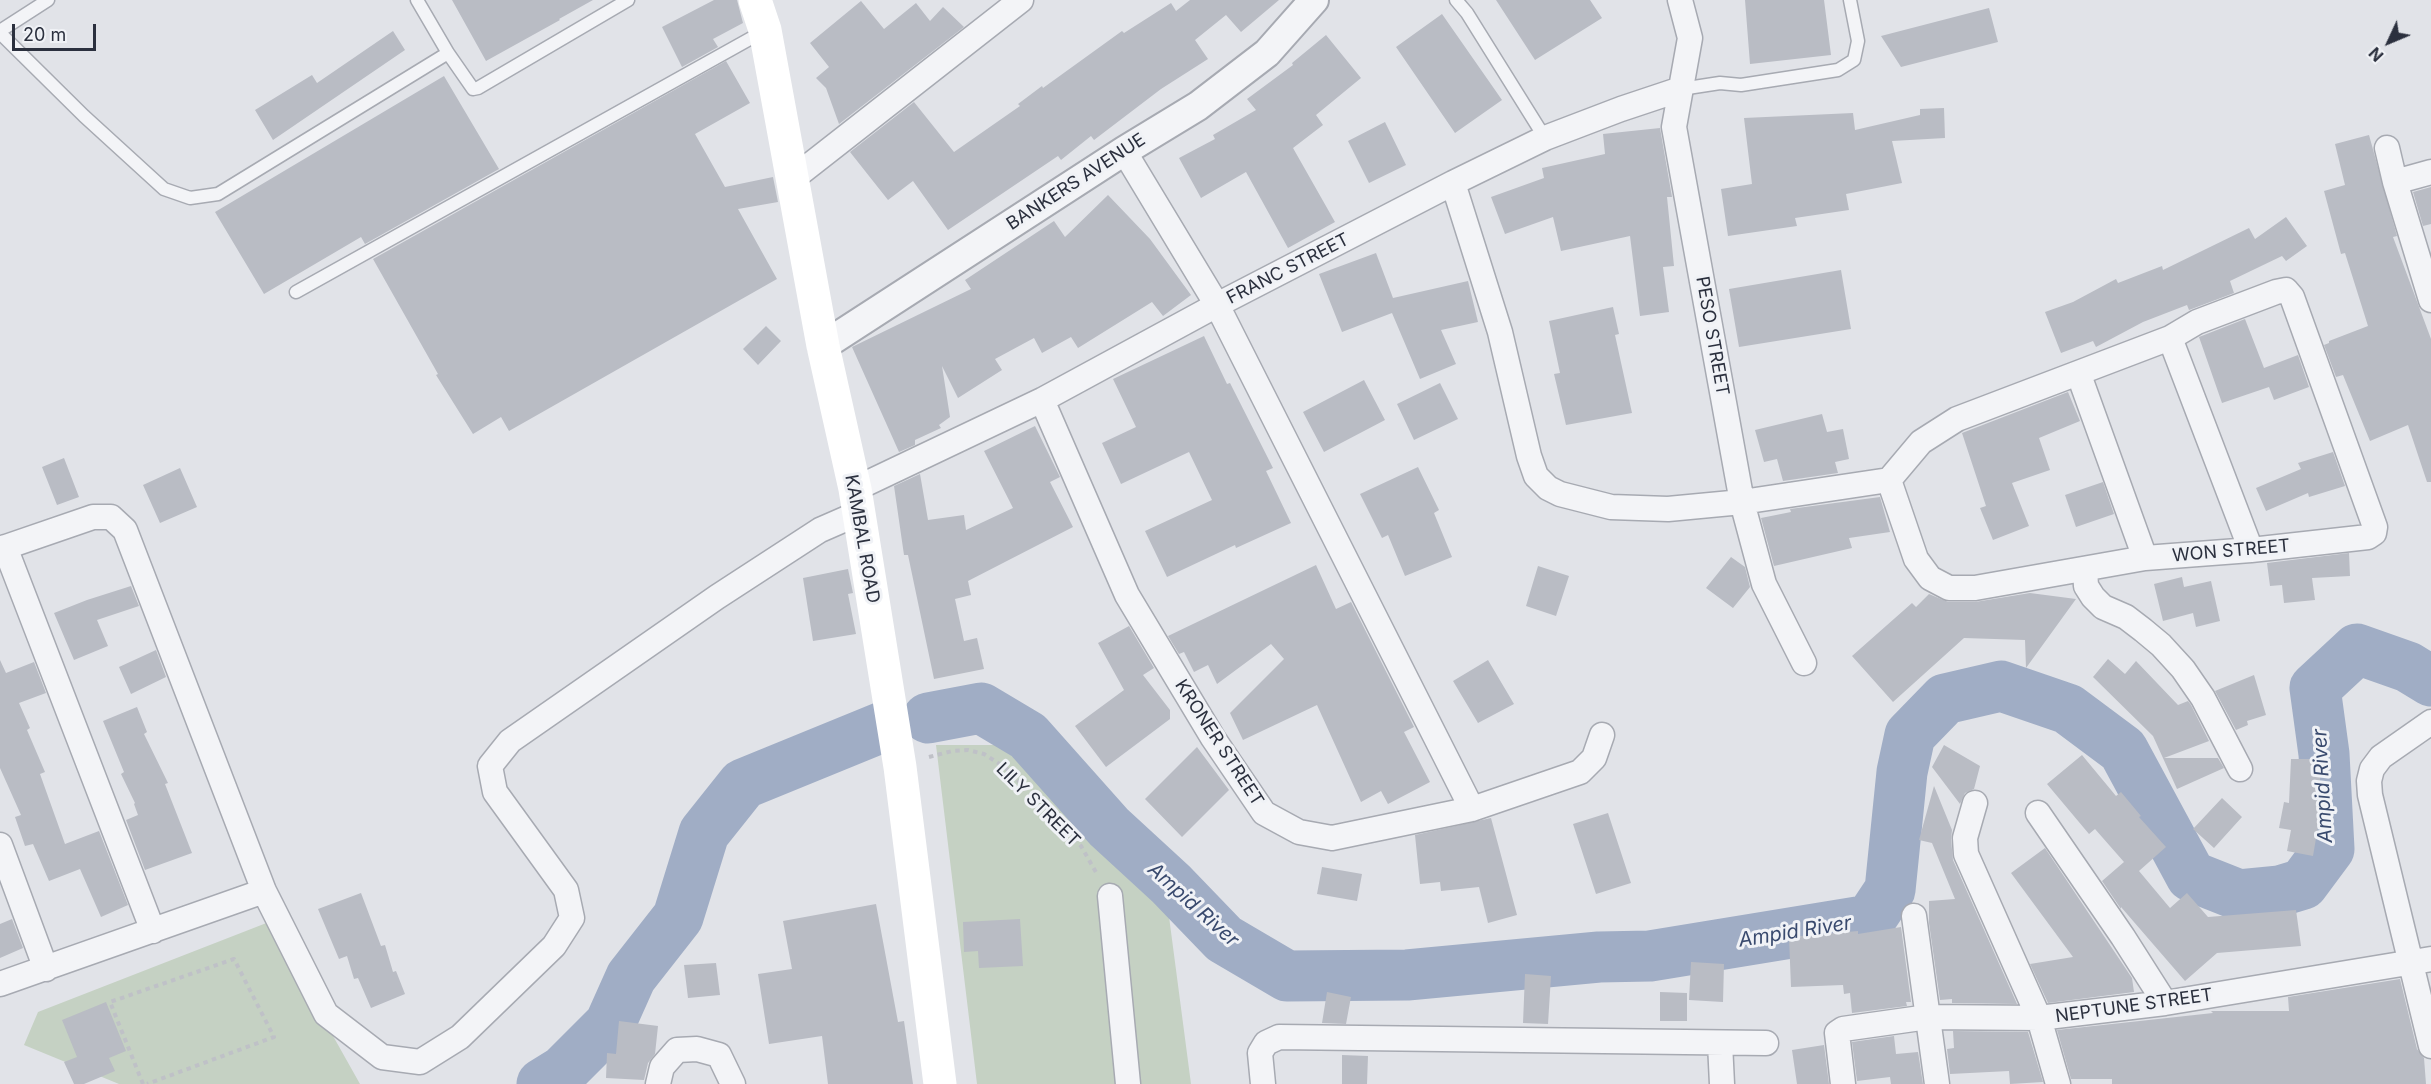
<!DOCTYPE html>
<style>
body{margin:0}
#map{position:relative;width:2431px;height:1084px;overflow:hidden;background:#e1e3e8;font-family:Inter,sans-serif}
canvas{display:block}
.north{position:absolute;left:2359px;top:12px;width:60px;height:60px;-webkit-text-stroke:4px #f0f2f6;paint-order:stroke;rotate:226deg;font-size:16px;font-weight:700;line-height:24px;text-align:center;color:#2b303e}
.north::after{content:'';display:block;margin:auto;width:21px;height:27px;background:#2b303e;clip-path:polygon(50% 0,100% 100%,50% 72%,0 100%)}
.scale{position:absolute;left:12px;top:24px;width:84px;height:27px;box-sizing:border-box;border:3px solid #2b303e;border-top:0;padding-left:8px;font-size:18px;line-height:21px;white-space:nowrap;color:#2b303e;-webkit-text-stroke:4px #f0f2f6;paint-order:stroke}
</style>
<div id="map">
<canvas width="2431" height="1084"></canvas>
<div class="north">N</div>
<div class="scale">20 m</div>
</div>
<script>
const context = document.querySelector('canvas').getContext('2d');
context.lineJoin = 'round';
function paint(path, color) { context.fillStyle = color; context.fill(path, 'evenodd'); }
const toPath = rows => new Path2D(rows.map(r => 'M' + r).join(''));
function stroke(path, color, width, dash) { context.strokeStyle = color; context.lineWidth = width; context.lineCap = dash ? 'butt' : 'round'; context.setLineDash(dash || []); context.stroke(path); }
function label(font, color, halo, rows, align = 'center') {
  context.font = font + ' Inter,sans-serif'; context.lineWidth = 6; context.setLineDash([]); context.textBaseline = 'middle'; context.strokeStyle = halo; context.fillStyle = color; for (const [text, x, y, turn = 0] of rows) {
    context.save(); context.translate(x, y); context.rotate((+turn || 0) * Math.PI / 180); context.textAlign = isNaN(turn) ? turn : align; if (halo) context.strokeText(text, 0, 0); context.fillText(text, 0, 0); context.restore();
  }
}
const green = toPath([
 [936,745,1019,745,1168,909,1191,1084,977,1084],
 [269,922,360,1084,119,1084,24,1045,38,1012]
]);
const river = toPath([
 [928,718,981,708,1028,736,1109,827,1171,884,1224,939,1287,976,1407,975,1599,957,1650,956,1870,920,1890,890,1902,772,1910,735,1945,699,2001,686,2068,709,2123,750,2191,876,2239,895,2280,891,2303,884,2329,849,2324,754,2315,688,2357,649,2408,667,2431,681],
 [542,1084,563,1071,610,1024,631,977,678,917,704,833,743,784,885,726]
]);
const building = toPath([
 [452,0,593,0,559,19,560,20,486,61],
 [714,0,737,0,743,23,713,39,718,47,682,67,662,27],
 [1190,0,1279,0,1241,32,1226,15,1195,40,1208,59,1161,89,1094,140,1091,136,1061,160,1058,156,948,230,913,181,888,200,850,152,914,102,954,152,1020,106,1018,104,1042,86,1043,88,1122,31,1124,33,1171,3,1176,11],
 [1496,0,1590,0,1602,18,1535,60],
 [1745,0,1824,0,1831,55,1750,64],
 [861,1,884,29,916,3,930,21,943,7,964,27,839,124,826,88,816,78,829,67,810,43],
 [1989,8,1998,42,1901,67,1881,36],
 [1442,14,1502,100,1455,133,1396,47],
 [393,31,405,50,273,140,255,110,312,75,317,83],
 [1326,35,1361,78,1316,115,1323,125,1293,148,1335,222,1288,248,1246,172,1201,198,1179,158,1215,139,1213,135,1256,110,1247,99,1293,65,1292,63],
 [726,61,750,103,695,134,725,187,773,177,778,202,738,209,777,279,509,431,501,417,473,434,436,375,438,374,373,259],
 [444,76,499,169,365,244,361,237,264,294,215,212],
 [1944,108,1945,138,1892,141,1902,183,1846,194,1849,210,1795,218,1797,226,1728,236,1721,189,1752,184,1744,118,1853,113,1855,130,1920,115,1920,109],
 [1385,122,1406,165,1369,183,1348,141],
 [1660,128,1672,197,1667,197,1674,266,1663,267,1669,312,1640,316,1630,236,1561,251,1553,217,1505,234,1491,197,1544,178,1542,168,1605,154,1603,134],
 [2369,135,2397,236,2393,237,2431,339,2431,482,2427,482,2408,425,2370,441,2343,375,2336,377,2324,345,2329,343,2329,341,2368,326,2345,253,2341,254,2324,191,2345,185,2335,144],
 [2431,187,2431,224,2423,226,2413,192],
 [1108,195,1150,239,1191,295,1163,316,1152,302,1078,348,1071,337,1042,353,1034,338,995,359,1002,370,958,398,942,366,950,417,939,425,941,428,915,440,915,445,899,452,852,347,971,289,965,280,1054,221,1065,237],
 [2286,217,2307,246,2286,261,2282,256,2230,281,2234,293,2189,310,2187,305,2143,322,2096,347,2093,341,2061,353,2045,312,2073,302,2116,279,2118,283,2162,266,2163,270,2249,228,2255,239],
 [1376,253,1393,298,1468,281,1478,322,1441,330,1456,364,1420,379,1392,313,1342,332,1319,274],
 [1841,270,1851,329,1739,347,1729,289],
 [1613,307,1619,334,1615,335,1632,413,1566,425,1554,374,1560,373,1549,321],
 [2245,319,2264,368,2298,355,2309,387,2274,400,2269,387,2222,403,2199,337],
 [766,326,781,341,758,365,743,349],
 [1204,336,1227,384,1230,383,1273,468,1266,471,1291,523,1236,548,1235,545,1167,577,1145,531,1212,500,1189,452,1121,484,1102,443,1136,427,1113,379],
 [1364,380,1385,420,1324,452,1303,412],
 [1440,383,1458,419,1414,440,1397,404],
 [2068,392,2080,421,2039,438,2050,470,2012,483,2029,526,1993,540,1980,508,1986,506,1962,433],
 [1822,414,1827,432,1843,429,1849,459,1835,462,1838,473,1783,481,1777,459,1764,462,1755,430],
 [1035,426,1060,477,1050,482,1073,527,968,581,971,595,955,599,964,641,977,638,984,669,934,679,908,555,904,555,894,486,920,474,928,520,964,515,966,530,1013,508,984,451],
 [2333,452,2345,486,2309,497,2308,493,2266,511,2256,488,2301,469,2298,463],
 [64,458,79,497,57,505,42,467],
 [1418,467,1439,510,1434,513,1452,557,1405,576,1388,535,1382,538,1360,494],
 [180,468,197,507,160,523,143,485],
 [2103,482,2114,514,2076,527,2065,495],
 [1880,497,1890,532,1849,538,1852,548,1774,566,1761,518,1791,512,1790,509],
 [2349,553,2350,576,2312,578,2315,600,2284,603,2282,585,2270,586,2267,563],
 [1731,557,1745,567,1750,587,1733,608,1706,588],
 [1316,565,1336,609,1351,602,1414,727,1404,732,1430,782,1388,804,1381,791,1361,802,1317,705,1243,740,1230,713,1284,659,1271,644,1217,684,1208,665,1194,672,1184,652,1179,654,1168,636],
 [1538,566,1569,576,1556,616,1526,606],
 [848,569,853,593,848,594,856,634,813,641,803,578],
 [2182,577,2184,587,2211,581,2220,621,2196,627,2193,613,2163,621,2154,584],
 [131,586,139,606,97,620,108,646,74,660,54,613,87,600],
 [2030,593,2076,599,2026,668,2025,640,1964,638,1893,702,1852,656,1912,603,1916,607,1929,594,1948,602,1975,602],
 [1129,626,1154,668,1143,675,1170,710,1170,719,1106,767,1075,726,1124,690,1098,643],
 [156,650,166,677,131,694,119,667],
 [2108,659,2125,674,2136,661,2178,705,2188,701,2191,705,2209,741,2164,758,2218,758,2224,768,2177,789,2153,736,2093,677],
 [0,660,6,673,34,662,46,693,19,703,30,728,27,730,45,772,40,774,65,844,99,831,128,905,101,917,80,869,49,881,33,844,25,846,15,817,21,815,0,768],
 [1488,660,1514,704,1478,723,1453,681],
 [2254,675,2266,715,2247,721,2248,725,2236,730,2215,691],
 [137,707,147,732,144,734,168,783,165,784,192,853,145,870,126,820,138,815,134,804,135,803,121,774,124,772,103,721],
 [1944,745,1980,766,1974,789,1965,793,1960,804,1932,767],
 [1197,747,1229,790,1182,837,1145,799],
 [2082,755,2116,796,2121,792,2141,816,2139,817,2166,847,2139,871,2170,908,2187,893,2208,917,2296,910,2301,946,2217,953,2185,981,2121,907,2121,909,2102,881,2124,862,2095,829,2089,834,2047,784],
 [2291,759,2320,759,2320,815,2313,856,2287,851,2291,830,2279,828,2284,802,2289,803],
 [1934,786,1952,830,1951,839,1953,860,2017,1004,1952,1003,1952,999,1940,1000,1929,923,1929,901,1955,899,1932,843,1919,840],
 [2222,798,2242,817,2214,848,2193,829],
 [1608,813,1631,883,1596,894,1573,824],
 [1491,818,1517,915,1488,923,1479,887,1441,891,1440,882,1420,884,1415,835],
 [2045,848,2132,978,2134,992,2048,1003,2030,964,2073,957,2011,873],
 [1322,867,1362,874,1357,901,1317,894],
 [361,893,381,946,385,945,393,972,396,971,405,994,371,1008,358,978,354,979,347,956,339,959,318,909],
 [876,904,898,1022,904,1021,913,1084,828,1084,822,1036,769,1044,758,974,792,969,783,921],
 [12,919,23,948,0,958,0,924],
 [1020,919,1023,966,979,968,978,951,964,952,963,922],
 [1901,927,1911,1002,1906,1002,1907,1006,1852,1013,1850,993,1844,994,1843,985,1791,987,1789,937,1858,931,1858,934],
 [1691,962,1724,964,1723,1002,1689,1000],
 [716,963,720,995,688,998,684,965],
 [1525,974,1551,976,1548,1024,1523,1023],
 [2400,979,2417,1049,2424,1058,2426,1084,2112,1084,2112,1079,2071,1079,2057,1030,2213,1013,2211,1011,2289,1011,2288,997],
 [1327,992,1351,997,1346,1024,1322,1023],
 [1660,992,1687,993,1687,1021,1660,1021],
 [106,1002,126,1051,109,1058,115,1071,84,1084,74,1084,64,1062,77,1057,62,1020],
 [619,1021,658,1026,655,1054,648,1063,644,1080,606,1078,607,1053,616,1054],
 [1953,1031,2028,1032,2043,1082,2010,1084,2009,1071,1950,1074,1947,1049,1954,1048],
 [1894,1036,1896,1054,1918,1052,1923,1084,1891,1084,1890,1077,1857,1081,1852,1042],
 [1824,1045,1829,1084,1797,1084,1792,1050],
 [1342,1055,1368,1056,1367,1084,1342,1084]
]);
const path = toPath([
 [929,757,952,751,968,750,984,754,1006,768,1081,846,1097,874],
 [143,1084,110,1002,234,959,274,1037,147,1084]
]);
const service = toPath([
 [417,0,448,53,473,89,478,88,628,0],
 [1456,0,1467,13,1545,138],
 [0,31,48,0],
 [0,33,84,116,164,189,190,198,218,194,448,53],
 [1681,89,1720,83,1741,85,1838,70,1854,60,1858,41,1850,0],
 [296,292,764,31]
]);
const minor = toPath([
 [1680,0,1690,38,1674,127,1742,502,1764,584,1804,663],
 [2387,148,2395,182,2431,300],
 [1124,151,1217,305,1472,809],
 [791,180,1021,0],
 [2395,182,2431,172],
 [1453,183,1500,332,1529,456,1536,476,1548,488,1560,494,1611,507,1668,509,1742,502,1889,480,1921,442,1957,419,2170,338,2197,322,2276,292,2286,290,2292,297,2375,527,2374,533,2368,537,2251,550,2145,558,1975,588,1949,588,1930,578,1916,559,1889,480],
 [2170,338,2251,550],
 [2079,375,2145,558],
 [1042,400,1127,595,1213,738,1264,813,1299,832,1332,838,1472,809,1580,772,1594,758,1602,735],
 [855,489,1042,400,1217,305,1453,183,1545,138,1621,109,1681,89],
 [5,547,153,931],
 [0,549,93,517,111,517,125,530,264,891,326,1014,382,1057,420,1062,460,1037,554,946,572,918,566,890,495,792,490,766,510,741,717,597,820,530,859,513],
 [2085,569,2086,586,2093,597,2103,607,2126,617,2143,630,2161,645,2183,669,2203,698,2240,769],
 [2431,722,2381,757,2372,769,2369,781,2370,795,2431,1046],
 [1975,803,1965,838,1966,854,2039,1018,2058,1084],
 [2038,813,2123,937,2165,1003],
 [0,845,46,969],
 [1110,896,1128,1084],
 [1914,916,1937,1084],
 [0,984,264,891],
 [1720,1043,1722,1084],
 [658,1084,662,1067,677,1050,697,1049,719,1055,733,1084],
 [1263,1084,1260,1053,1266,1043,1279,1037,1766,1043],
 [1843,1084,1837,1033,1843,1029,1928,1017,2039,1018,2165,1003,2431,959]
]);
const tertiary = toPath([
 [823,346,1124,151,1198,106,1267,53,1314,0]
]);
const secondary = toPath([
 [755,0,765,30,823,346,855,489,900,767,940,1084]
]);
const streetNames = [
 ["BANKERS AVENUE",1076,182,-33],
 ["FRANC STREET",1288,269,-27],
 ["PESO STREET",1712,336,80],
 ["KAMBAL ROAD",862,539,80],
 ["WON STREET",2231,551,-5],
 ["KRONER STREET",1219,743,57],
 ["LILY STREET",1038,805,45],
 ["NEPTUNE STREET",2134,1006,-8]
];
const waterNames = [
 ["Ampid River",2323,786,-93],
 ["Ampid River",1193,905,42],
 ["Ampid River",1795,932,-9]
];
paint(green, '#c5d1c3');
stroke(river, '#a0adc5', 51);
paint(building, '#b9bcc4');
stroke(service, '#a7aab2', 15);
stroke(minor, '#a7aab2', 27);
stroke(tertiary, '#a7aab2', 32);
stroke(path, '#bfc1c7', 4, [4.5, 4.5]);
stroke(service, '#f3f4f7', 12);
stroke(minor, '#f3f4f7', 24);
stroke(tertiary, '#f3f4f7', 28);
stroke(secondary, '#fff', 33);
label('18px', '#2b303e', '#f0f2f6', streetNames);
label('italic 20px', '#394a6e', '#f0f2f6', waterNames);
</script>
